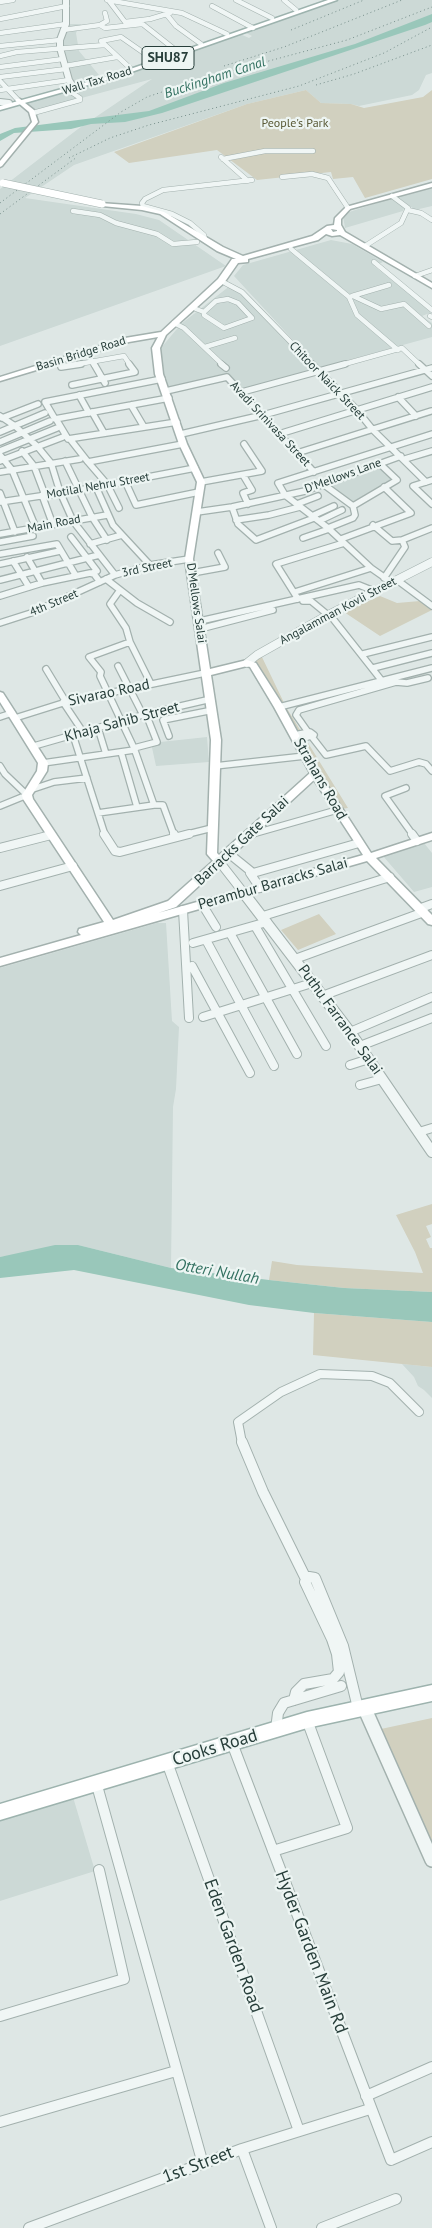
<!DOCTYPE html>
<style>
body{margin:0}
canvas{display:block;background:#dee7e5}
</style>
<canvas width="432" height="2228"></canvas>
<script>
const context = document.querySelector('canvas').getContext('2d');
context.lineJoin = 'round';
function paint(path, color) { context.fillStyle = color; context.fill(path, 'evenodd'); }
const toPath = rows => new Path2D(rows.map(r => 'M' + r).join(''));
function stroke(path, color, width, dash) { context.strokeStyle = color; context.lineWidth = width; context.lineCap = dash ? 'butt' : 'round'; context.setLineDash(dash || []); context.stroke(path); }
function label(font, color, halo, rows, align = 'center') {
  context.font = font + ' "PT Sans",sans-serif'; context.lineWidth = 4.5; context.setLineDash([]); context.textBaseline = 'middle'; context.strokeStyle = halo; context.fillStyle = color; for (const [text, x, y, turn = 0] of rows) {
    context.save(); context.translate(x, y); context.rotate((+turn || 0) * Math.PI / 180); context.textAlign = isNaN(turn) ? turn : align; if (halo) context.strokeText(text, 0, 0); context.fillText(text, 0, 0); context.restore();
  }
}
const built = toPath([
 [339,0,432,0,432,73,426,75,419,90,412,95,359,106,351,104,321,103,306,90,247,104,74,165,25,198,136,214,159,220,226,266,0,346,0,189,78,129,152,79,37,110,27,103,131,72,240,34,249,38,252,36,244,32],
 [67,24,81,24,76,33,79,51,99,75,73,83,63,47],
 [432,188,432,206,415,210,398,197],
 [393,198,404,208,403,211,345,228,343,216,349,212],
 [331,240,352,244,383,262,374,266,432,312,422,316,432,323,432,337,319,368,234,276,243,265],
 [231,285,256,309,318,372,242,390,228,374,166,388,161,367,161,348,181,324],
 [377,464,394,479,352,502,327,482],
 [207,737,209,762,156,766,151,743],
 [424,843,432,853,432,887,414,892,383,856],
 [157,923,166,923,172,1021,179,1027,176,1089,173,1107,171,1268,78,1245,0,1257,0,968],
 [402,1364,432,1367,432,1398,424,1390,418,1386,414,1377],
 [73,1797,95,1871,0,1901,0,1820]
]);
const green = toPath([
 [306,90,321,103,351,104,364,108,423,97,432,90,432,179,365,198,353,177,333,179,331,172,257,180,217,150,129,163,114,152,247,104],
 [380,596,397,603,420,601,432,610,380,636,344,612],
 [261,655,286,707,348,808,341,809,295,734,255,662],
 [319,914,336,934,298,950,281,930],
 [432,1204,432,1224,426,1226,431,1237,426,1239,430,1248,432,1248,432,1292,344,1288,269,1280,272,1261,297,1265,423,1273,415,1252,396,1215],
 [314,1313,432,1322,432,1367,313,1355],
 [432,1718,432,1845,381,1729]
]);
const water = toPath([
 [432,14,432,22,425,25,162,113,125,122,91,124,71,129,14,133,0,141,0,134,15,128,149,111,224,83,355,44],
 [55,1245,78,1245,171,1268,269,1280,344,1288,432,1292,432,1322,314,1313,249,1305,74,1270,0,1278,0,1257]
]);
const minorFar3 = toPath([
 [107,0,182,13,227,34],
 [236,0,272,18],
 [284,0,296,10],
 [109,1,125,22,150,19,170,13],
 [0,2,13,0],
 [212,6,253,28],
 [167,15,176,26,201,44],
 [0,19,67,6],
 [140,22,178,52],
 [100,25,107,21,105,13],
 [63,30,100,25,105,28,142,24],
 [0,33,66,24],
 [101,41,121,37,154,60],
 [102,42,130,68],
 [0,46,60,40],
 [0,56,17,52,105,45],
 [65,66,117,57],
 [0,67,63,59],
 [0,77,66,69],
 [0,81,18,100],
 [0,90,69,80],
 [68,90,80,98],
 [33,113,80,100],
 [221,157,248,181],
 [223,159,265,151,313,151],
 [282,177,312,174,328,178,348,208],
 [408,210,421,213,432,220],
 [73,211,100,215,116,223,157,234,173,244,197,242],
 [205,240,204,235,190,223,172,214,143,206,142,203,145,199,163,190,252,180],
 [365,246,401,223,408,208,392,196],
 [291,249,349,297,357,315,398,350],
 [374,262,432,310],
 [415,276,432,270],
 [225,283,242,292,313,365],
 [352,296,389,285],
 [353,296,381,309,404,304,429,326],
 [228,299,238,303,252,318,224,328,204,315,204,312,216,301,228,299],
 [196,309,204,312],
 [430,316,432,317],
 [174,323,184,328,223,365],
 [205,347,235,338],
 [87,352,94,365],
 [73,365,124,356,130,365],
 [341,365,402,348,420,365]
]);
const minorFar2 = toPath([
 [94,364,105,383],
 [221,364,226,368],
 [312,364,356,409,373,430,426,482],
 [419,364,432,376],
 [61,367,81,364],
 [162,379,45,402,55,419,169,398],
 [72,385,135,372,129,364],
 [166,391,227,377,314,472],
 [242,392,345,364],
 [79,395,89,413],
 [398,397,416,416],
 [131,405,144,427],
 [92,412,104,433],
 [0,416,15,426,37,446,51,463,60,492,73,521,115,575],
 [2,418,38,404],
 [56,419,68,439,177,422],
 [0,432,45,413],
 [181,434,263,415,432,368],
 [279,434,432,387],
 [70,439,88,462,183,444],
 [0,442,50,421],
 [0,451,57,428],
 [22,451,34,466,45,495],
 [297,453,431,411],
 [0,455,12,470,36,528],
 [405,459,432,451],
 [0,461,63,437],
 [65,461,92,517,107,540],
 [88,462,107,484,119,508],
 [0,472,80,459],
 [243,475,252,490,243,493,248,504],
 [432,480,413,486,432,504],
 [125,481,136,505,199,492],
 [201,482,262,471,244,444],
 [323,484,353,506,355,515,353,518,328,528],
 [96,487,113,525,150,565],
 [0,493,15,532],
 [42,495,53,525],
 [0,502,80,490,195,468],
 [297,504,318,496],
 [353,506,397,480,379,463],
 [232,507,238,524,256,540,314,518],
 [197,512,232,507,305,491,401,456],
 [312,516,334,506],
 [236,520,269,515,300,507],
 [319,521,342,510],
 [373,525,392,541,402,540],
 [0,534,107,515],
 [71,537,97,571,92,573],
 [303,538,329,529],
 [341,539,411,513,384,487],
 [0,542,33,536],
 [90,544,122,535],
 [0,554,57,544,76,576],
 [27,557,42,583],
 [13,561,29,587],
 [0,564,60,551],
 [192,573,225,567,218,553],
 [384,578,405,547,402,540,432,528],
 [106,579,137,603,170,622],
 [0,580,99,555],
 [397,580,432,606],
 [391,582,371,568,328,528,285,495,278,483,432,434],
 [120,590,110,604,126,628,130,642,151,684],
 [295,592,371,568],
 [0,596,42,583,90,573,94,574,100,582],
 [298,599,276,564,344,543],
 [303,601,311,601,328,615],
 [330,615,382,681],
 [200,621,359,585,374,591],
 [0,623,34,612,115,575,150,565,189,559],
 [200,629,273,610],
 [363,654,432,637],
 [118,666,143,715],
 [373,668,432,653],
 [46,669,66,702],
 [63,702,83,732],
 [279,707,432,668],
 [0,717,12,713],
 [15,718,66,702,205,673],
 [98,728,106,754],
 [308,732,296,715,299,710,396,682,407,683,428,678],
 [73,735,105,835],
 [294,735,310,732,314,735,297,740],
 [169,736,163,720,213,710],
 [312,737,326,755,366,746,390,771,419,762,426,764,432,771],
 [34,746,146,714,211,699],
 [134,748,157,742,146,714],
 [121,752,137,807],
 [43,763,134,750],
 [0,766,5,774,27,795,0,806],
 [215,766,305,756],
 [406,788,385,796,413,835],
 [30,790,54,782,87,778],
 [154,805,163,805,174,835],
 [98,813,154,805,134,748,100,676,101,672,89,657,130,642],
 [184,835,212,828],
 [249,835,337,810]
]);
const minorFar1 = toPath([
 [104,834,115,851,120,852,189,834],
 [174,834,175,837],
 [412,834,417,841],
 [249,835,252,834],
 [0,848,51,835],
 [227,852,253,873,359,843],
 [218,860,243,892],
 [250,873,260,888],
 [0,886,73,866],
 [202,904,216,927],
 [421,908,432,904],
 [183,910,189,1018],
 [263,916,390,877],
 [255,926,326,1046],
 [230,933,297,1054],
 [206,940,274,1066],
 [193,943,267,922],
 [295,959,424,912],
 [192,966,250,1073],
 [322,996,432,955],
 [203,1017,312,983],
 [350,1032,432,997],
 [360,1046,432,1018],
 [350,1065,369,1059],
 [360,1085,382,1079],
 [419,1132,432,1128],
 [242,1443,238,1422,281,1392,320,1374,372,1376,390,1383,419,1412]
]);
const minor = toPath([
 [242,1442,263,1492,306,1579],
 [294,1700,296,1692,304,1684,333,1679,339,1672,337,1654,332,1639,305,1582,309,1577,315,1578,343,1646,358,1708],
 [276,1729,278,1713,284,1703,341,1686],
 [232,1743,391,2160,432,2142],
 [167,1762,299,2131],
 [96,1782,203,2164],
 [273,1851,347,1828,307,1720],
 [0,2016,124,1979,99,1870],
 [366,2096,432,2067],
 [0,2122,176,2071],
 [242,2149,271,2228],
 [29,2228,242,2149,370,2109],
 [322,2228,396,2199]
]);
const tertiaryFar3 = toPath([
 [66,0,66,24,60,40,60,48,69,80,74,88],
 [0,102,9,103]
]);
const tertiaryFar2 = toPath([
 [247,663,257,655,328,615,432,562]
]);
const tertiaryFar1 = toPath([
 [243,892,350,1032,432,1152]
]);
const tertiary = toPath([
 [364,1707,432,1860]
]);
const secondary = toPath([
 [16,99,20,99,34,110,38,122,2,166,0,167,0,161,32,122,29,112,16,101,16,99],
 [432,183,432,187,350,209,341,219,341,225,345,232,432,283,432,288,340,235,332,236,326,234,318,240,248,259,248,262,238,263,224,283,166,335,160,348,163,374,187,444,205,482,193,559,210,669,247,660,256,663,284,707,320,774,371,853,432,833,432,840,376,858,432,915,432,925,428,924,367,861,0,966,0,958,81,935,78,932,79,929,104,922,23,799,22,795,37,771,38,763,0,702,0,692,3,693,48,763,47,771,32,795,33,799,113,920,168,901,213,861,207,854,211,740,185,559,197,482,179,444,155,374,152,348,158,337,129,342,0,381,0,377,125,338,161,332,218,279,232,259,236,259,217,251,160,214,142,210,102,206,100,205,100,203,142,206,164,212,223,247,243,256,312,236,327,226,334,225,335,218,346,207,432,183],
 [331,229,337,230,337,231,333,232,331,229],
 [247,666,250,667,274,707,310,773,219,855,217,853,221,740,211,675,247,666],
 [314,780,363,855,158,913,176,907,314,780]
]);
const primary = toPath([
 [328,0,337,0,120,76,0,110,0,106,116,74,328,0],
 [432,1685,432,1701,307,1728,0,1820,0,1804,307,1712,432,1685]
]);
const rail = toPath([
 [291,30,364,0],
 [224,66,284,47,402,0],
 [316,85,354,74,432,45],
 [69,158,110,138,149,125,299,86,384,53,432,27],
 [0,203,121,112,147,97,198,80,347,40,432,7],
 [0,214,77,157]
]);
const secondaryBridge = toPath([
 [3,183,102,204]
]);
const farStreetnames = [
 ["Wall Tax Road",97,81,-17],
 ["Basin Bridge Road",81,354,-17],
 ["Chitoor Naick Street",327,381,46],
 ["Avadi Srinivasa Street",270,424,47],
 ["D'Mellows Lane",343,476,-20],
 ["Motilal Nehru Street",98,486,-10],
 ["Main Road",54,524,-11],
 ["3rd Street",147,568,-12],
 ["4th Street",54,603,-23],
 ["D'Mellows Salai",196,603,82],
 ["Angalamman Kovli Street",338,611,-28]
];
const farParknames = [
 ["People's Park",295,124]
];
const shields = [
 [168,58,52]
];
const shieldNames = [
 ["SHU87",168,58]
];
const farWaternames = [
 ["Buckingham Canal",215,78,-18]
];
const streetNames = [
 ["Sivarao Road",109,693,-12],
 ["Khaja Sahib Street",122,722,-15],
 ["Strahans Road",320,779,60],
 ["Barracks Gate Salai",242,841,-43],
 ["Perambur Barracks Salai",273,884,-16],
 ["Puthu Farrance Salai",340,1020,54]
];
const waterNames = [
 ["Otteri Nullah",217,1272,10]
];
const nearStreetnames = [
 ["Cooks Road",215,1748,-17],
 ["Eden Garden Road",233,1946,70],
 ["Hyder Garden Main Rd",311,1952,69],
 ["1st Street",198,2165,-21]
];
paint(built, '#ccd9d6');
paint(green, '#d1d0bf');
paint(water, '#99c7ba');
stroke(minorFar3, '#a3b1ae', 5.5);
stroke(minorFar2, '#a3b1ae', 8);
stroke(minorFar1, '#a3b1ae', 10);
stroke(minor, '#a3b1ae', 12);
stroke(tertiaryFar3, '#a3b1ae', 8);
stroke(tertiaryFar2, '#a3b1ae', 9);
stroke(tertiaryFar1, '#a3b1ae', 12);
stroke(tertiary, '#a3b1ae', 16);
stroke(secondary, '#a3b1ae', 3);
stroke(primary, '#9db3ae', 3);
stroke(minorFar3, '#f0f6f5', 4.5);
stroke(minorFar2, '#f0f6f5', 5.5);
stroke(minorFar1, '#f0f6f5', 8);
stroke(minor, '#f0f6f5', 10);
stroke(tertiaryFar3, '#f0f6f5', 6);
stroke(tertiaryFar2, '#f0f6f5', 8);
stroke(tertiaryFar1, '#f0f6f5', 10);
stroke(tertiary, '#f0f6f5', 13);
paint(secondary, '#fff');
paint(primary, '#fff');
stroke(rail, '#78908c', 1, [1, 3]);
stroke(secondaryBridge, '#a3b1ae', 8, []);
stroke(secondaryBridge, '#fff', 7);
label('12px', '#273e3a', '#edf5f3', farStreetnames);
label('12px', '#595935', '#edf5f3', farParknames);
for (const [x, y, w] of shields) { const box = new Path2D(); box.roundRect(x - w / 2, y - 11.5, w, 23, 4); context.fillStyle = '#edf5f3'; context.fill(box); stroke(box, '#273e3a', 1); }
label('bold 14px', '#273e3a', null, shieldNames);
label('italic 14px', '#337161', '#edf5f3', farWaternames);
label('15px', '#273e3a', '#edf5f3', streetNames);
label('italic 16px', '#337161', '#edf5f3', waterNames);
label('18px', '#273e3a', '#edf5f3', nearStreetnames);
</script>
